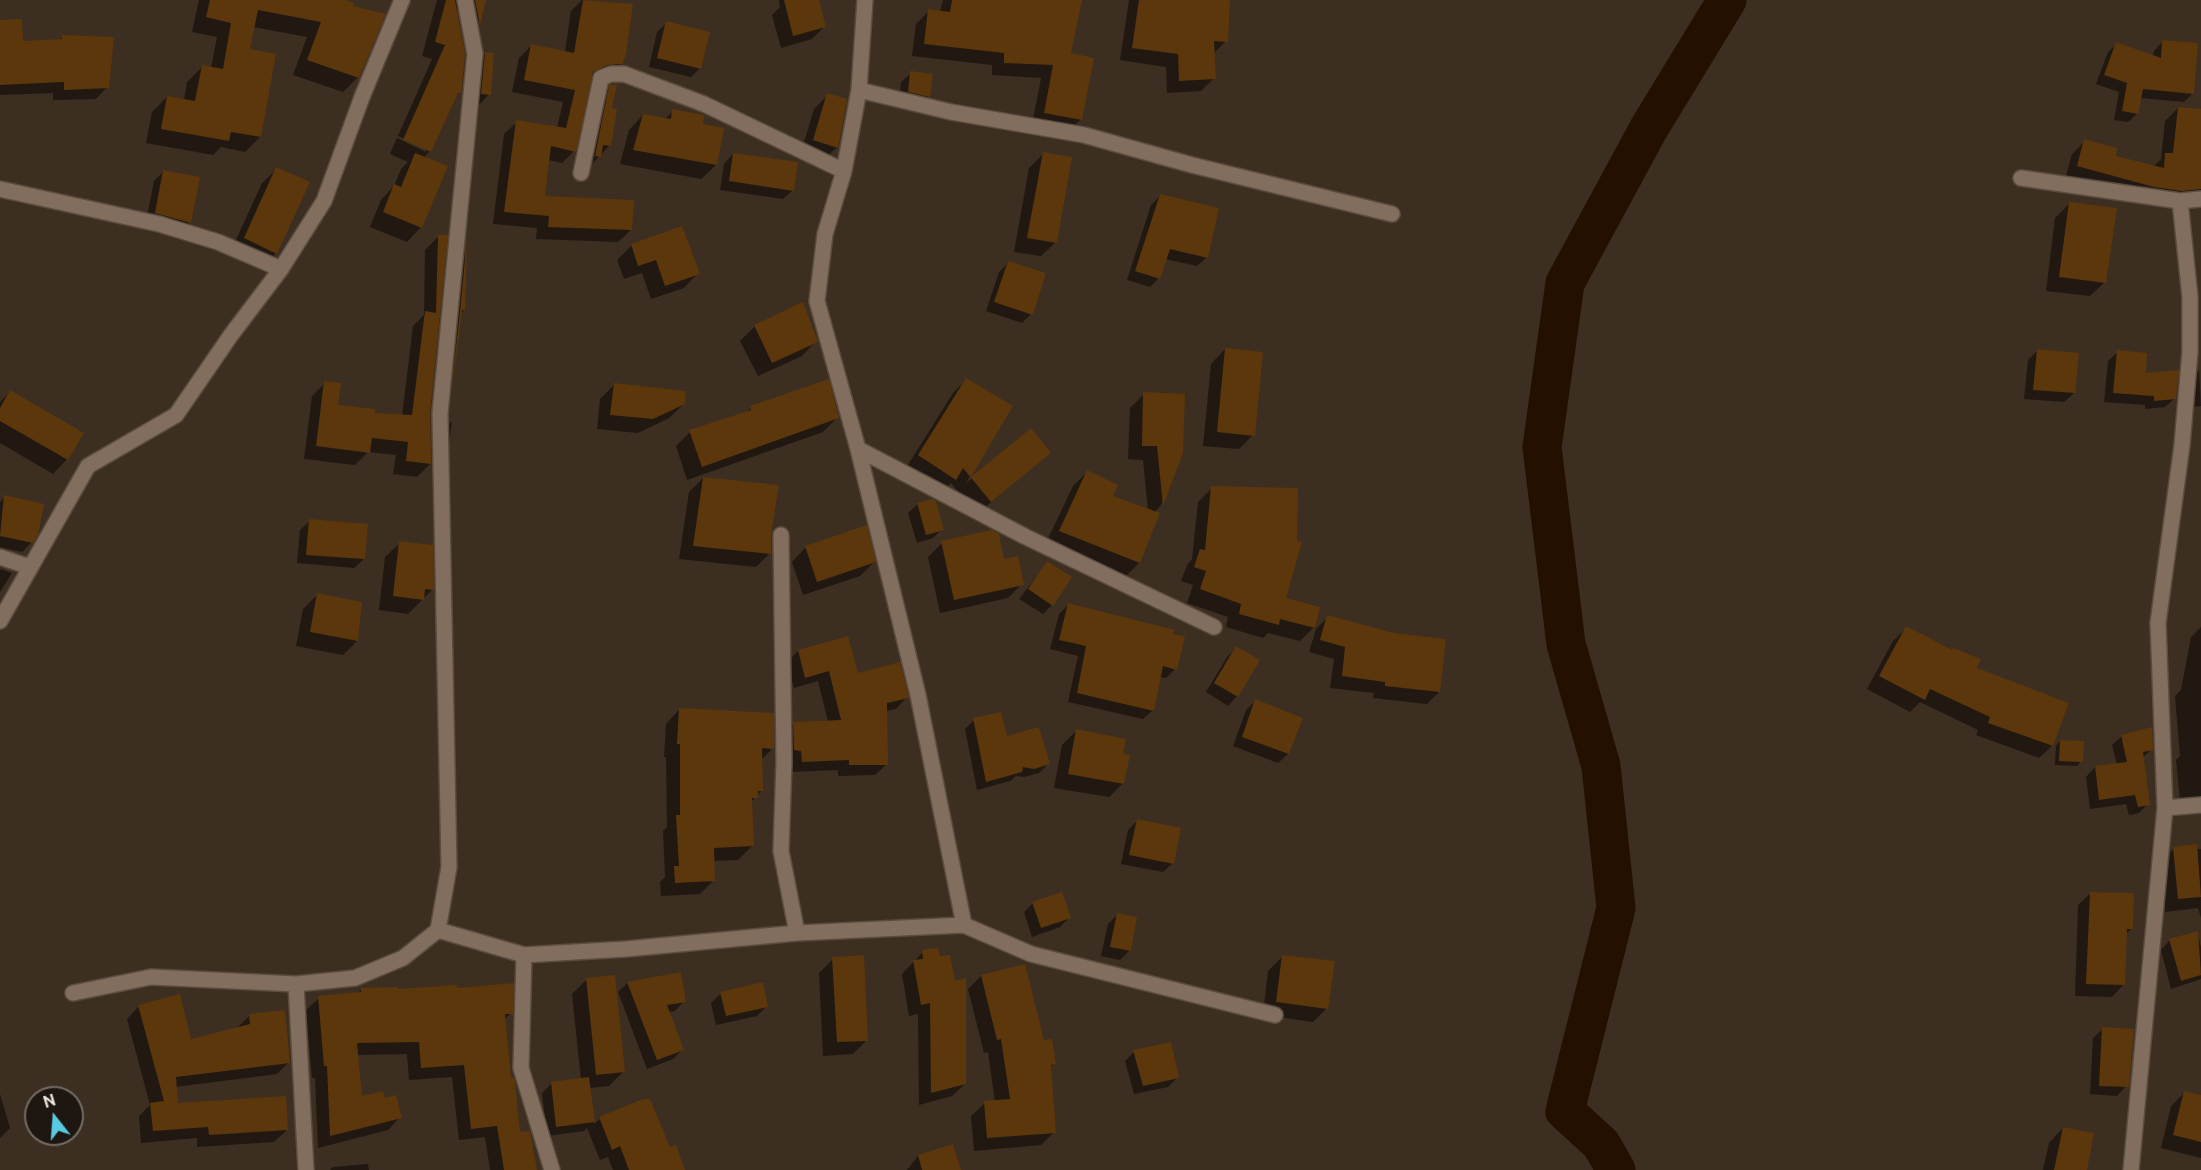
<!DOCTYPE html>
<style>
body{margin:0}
#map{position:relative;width:2201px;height:1170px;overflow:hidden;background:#3c2e20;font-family:Ubuntu,sans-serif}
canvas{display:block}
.north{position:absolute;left:24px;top:1086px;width:60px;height:60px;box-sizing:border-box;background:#1e1711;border:2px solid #746c65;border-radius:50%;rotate:343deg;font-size:16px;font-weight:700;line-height:24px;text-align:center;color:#f5ebe3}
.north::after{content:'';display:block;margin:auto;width:21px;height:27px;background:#57c9e2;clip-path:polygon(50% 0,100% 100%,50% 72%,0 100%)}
</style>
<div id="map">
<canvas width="2201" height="1170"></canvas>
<div class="north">N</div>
</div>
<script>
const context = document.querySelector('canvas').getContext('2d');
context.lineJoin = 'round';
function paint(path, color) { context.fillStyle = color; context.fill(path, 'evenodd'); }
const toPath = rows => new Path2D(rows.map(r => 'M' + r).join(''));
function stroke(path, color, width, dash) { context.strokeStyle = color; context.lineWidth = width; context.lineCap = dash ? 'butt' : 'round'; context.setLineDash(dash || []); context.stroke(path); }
const shadow = toPath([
 [199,0,340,0,358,77,343,92,293,75,307,37,253,27,248,50,260,137,245,152,221,147,213,155,146,143,152,112,167,97,184,100,187,82,202,67,211,68,217,37,192,32],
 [437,0,485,0,478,24,465,37,459,10,457,11,460,92,454,98,430,151,423,158,421,227,407,242,370,227,381,200,394,186,401,169,408,162,390,154,397,138,426,152,426,148,398,136,432,59,422,56],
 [582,0,632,5,620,64,608,76,589,79,574,151,562,163,548,160,543,198,631,230,618,242,536,239,537,228,493,224,504,134,517,122,557,128,563,102,512,92,519,58,531,46,565,52,571,11],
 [779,0,817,0,824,27,812,39,781,48,772,15,780,7],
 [943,0,1080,0,1069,55,1081,119,1068,132,1032,125,1041,78,992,75,992,65,912,56,916,24,929,11,940,12],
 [1129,0,1229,0,1226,41,1213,54,1214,78,1201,91,1167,93,1166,67,1120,60],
 [0,21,21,43,59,40,63,37,107,87,96,99,53,100,53,93,0,95],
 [667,23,700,68,691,77,649,67,657,32],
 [2162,42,2193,93,2184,102,2140,98,2137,114,2128,122,2114,120,2119,92,2096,84,2108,52,2117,44,2153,57,2154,51],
 [485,54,489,94,480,104,472,103,476,63],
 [911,73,928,96,919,105,899,101,901,82],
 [610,87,610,145,585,171,596,101],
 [828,95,837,147,823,161,800,155,814,109],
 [2178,108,2201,111,2201,190,2189,202,2065,179,2072,154,2085,141,2114,157,2153,167,2161,159,2165,121],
 [673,111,701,126,716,165,701,179,620,164,629,130,643,115,665,119],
 [733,154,793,190,783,199,720,190,724,164],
 [1043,154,1056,242,1041,256,1014,252,1029,168],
 [277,169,276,253,262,267,230,253,262,183],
 [163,172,198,178,189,223,180,232,146,222,154,181],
 [1160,196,1207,257,1197,266,1165,259,1159,278,1150,287,1127,280,1151,205],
 [2070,203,2105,282,2090,296,2046,291,2055,218],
 [681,228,698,273,684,288,651,299,642,273,624,279,617,260,631,246],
 [438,237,446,237,429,412,430,464,417,477,393,474,396,455,368,452,355,465,304,459,312,396,325,383,336,406,373,414,402,416,413,326,424,315,425,250],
 [465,243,464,310,460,314,450,393,438,405,453,255],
 [1008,263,1031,314,1022,323,986,311,999,272],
 [755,326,816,341,802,356,758,376,740,341],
 [1225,349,1253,435,1239,449,1203,446,1211,364],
 [2037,351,2074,393,2064,402,2024,399,2028,360],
 [2118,352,2144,375,2175,398,2165,407,2145,409,2145,405,2104,402,2108,361],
 [2199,370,2201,406,2185,408,2187,382],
 [966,380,1011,407,966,483,1030,430,1049,453,977,514,951,483,941,492,906,468,953,393],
 [614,385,684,404,669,418,638,433,597,429,600,399],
 [10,392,82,433,67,459,53,474,0,443,0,402],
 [1144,394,1181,453,1161,505,1154,513,1139,563,1125,577,1045,545,1073,486,1087,472,1111,496,1148,511,1143,460,1128,459,1130,408],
 [751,408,838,417,823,432,687,480,676,446,690,432,745,414],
 [452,421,449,445,442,452,441,431],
 [703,478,770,534,770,553,756,567,679,559,689,492],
 [1212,488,1284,599,1314,627,1300,641,1268,633,1263,638,1226,627,1228,617,1187,603,1193,585,1181,581,1187,565,1192,559,1198,502],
 [5,497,32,542,22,552,0,547,0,502],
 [918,504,942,529,933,538,917,543,908,513],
 [310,521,364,559,354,568,297,563,300,530],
 [400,543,431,546,432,590,408,614,379,610,385,557],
 [942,543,1003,561,1022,584,1008,598,940,613,928,557],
 [806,547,874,562,860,576,803,595,792,562],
 [1047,563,1052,605,1043,614,1019,599],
 [0,569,12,573,0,592],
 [317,595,357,641,343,655,296,646,303,609],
 [1069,604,1175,669,1166,678,1159,677,1153,710,1143,719,1068,702,1078,656,1050,649,1059,614],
 [1328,617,1439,692,1427,704,1373,698,1374,693,1330,688,1334,659,1309,652,1316,629],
 [2201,627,2201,798,2180,801,2176,760,2180,756,2175,696,2181,690,2191,637],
 [1906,628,1975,669,2067,704,2052,746,2039,758,1976,735,1978,730,1920,702,1910,712,1867,689,1893,641],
 [1237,648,1237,696,1228,706,1206,692,1227,657],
 [798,651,907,697,896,709,886,711,887,764,875,775,838,776,838,770,791,772,783,734,794,723,828,722,818,681,794,688,787,662],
 [1255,701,1301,718,1288,754,1278,763,1233,746,1246,710],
 [679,710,773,748,761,760,762,790,750,803,752,846,738,860,713,861,714,880,700,894,661,896,660,882,665,877,663,831,667,827,666,757,664,757,666,724],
 [974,720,1006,738,1048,764,1039,773,1024,777,1016,776,1010,781,977,790,965,729],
 [1076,731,1122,755,1123,783,1109,797,1054,788,1062,745],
 [2122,736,2152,749,2142,758,2148,804,2139,813,2129,815,2126,804,2090,809,2086,777,2095,767,2117,765,2112,745],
 [2060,741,2081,761,2077,766,2055,765,2056,746],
 [1137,821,1173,863,1163,872,1121,864,1128,830],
 [2174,848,2201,849,2201,918,2198,908,2165,912,2160,862],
 [2091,893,2131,929,2126,934,2124,984,2112,997,2075,996,2078,905],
 [1033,903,1069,918,1060,927,1032,937,1024,912],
 [1117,915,1136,918,1129,951,1120,960,1101,956,1108,924],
 [2197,933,2201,947,2201,979,2171,989,2161,950,2170,940],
 [923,952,965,1084,952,1096,919,1105,918,1014,909,1016,902,974],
 [1283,956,1327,1008,1313,1022,1263,1015,1268,971],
 [833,959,867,1040,853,1054,823,1056,819,973],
 [981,976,1042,1042,1054,1063,1050,1068,1054,1132,1041,1145,974,1151,971,1116,985,1103,995,1102,988,1052,984,1053,968,989],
 [586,980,623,1072,609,1086,589,1088,594,1124,600,1119,669,1149,683,1170,613,1170,608,1157,600,1160,587,1128,584,1131,547,1136,542,1093,551,1084,581,1080,572,994],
 [627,983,684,1001,675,1011,668,1012,683,1049,673,1059,647,1069,618,992],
 [362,989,455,990,511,1013,504,1020,509,1080,519,1134,535,1170,490,1170,485,1137,459,1140,452,1077,409,1080,407,1054,357,1055,361,1098,384,1100,400,1117,388,1130,318,1148,315,1078,312,1078,306,1010,319,998,357,994],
 [721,993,767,1006,757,1016,716,1025,711,1003],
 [139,1006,190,1041,237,1028,249,1016,289,1062,277,1074,175,1087,177,1104,287,1130,274,1142,197,1147,197,1138,141,1143,139,1116,150,1105,127,1019],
 [2103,1029,2126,1086,2117,1096,2090,1094,2093,1038],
 [1134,1052,1178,1077,1168,1087,1134,1094,1125,1061],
 [2184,1093,2201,1097,2201,1158,2161,1148,2171,1106],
 [0,1094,10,1128,0,1138],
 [2063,1128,2085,1170,2043,1170,2049,1143],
 [918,1156,959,1170,907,1170],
 [368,1164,369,1170,330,1170,333,1167]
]);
const river = toPath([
 [1616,1170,1601,1144,1565,1111,1616,908,1601,766,1566,644,1542,447,1565,283,1649,128,1727,0]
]);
const building = toPath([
 [210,0,345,0,354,3,353,6,386,14,359,78,307,60,321,22,258,10,250,49,276,54,261,137,231,132,229,141,161,129,167,96,195,101,202,65,223,69,231,23,206,17],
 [446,0,455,0,465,54,461,93,458,93,431,152,403,140,445,45,435,42],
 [475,0,486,0,480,25],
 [583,0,633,4,626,55,622,64,608,65,593,72,576,152,551,146,545,196,634,200,632,230,548,227,549,216,504,212,516,120,566,128,575,90,524,80,531,44,574,53],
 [784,0,819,0,826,27,793,36],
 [952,0,1082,0,1071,53,1094,58,1082,120,1044,113,1053,65,1004,63,1004,53,924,44,928,9,950,12],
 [1139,0,1230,0,1228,42,1214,41,1216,79,1179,81,1178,54,1132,48],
 [22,19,23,41,62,39,62,35,114,37,109,88,64,90,64,82,0,85,0,20],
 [666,21,710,32,701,69,657,58],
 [2162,40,2198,43,2194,94,2143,89,2138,114,2122,111,2127,83,2104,75,2116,42,2161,58],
 [485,52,494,53,491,95,481,94],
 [910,71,933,74,930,97,908,92],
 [617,84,612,108,617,109,611,146,603,145,601,157,595,156,609,85],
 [827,93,847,99,838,148,813,140],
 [2178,107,2201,109,2201,189,2182,191,2154,187,2077,166,2084,139,2117,148,2116,156,2164,168,2165,153,2173,153],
 [672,109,704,115,703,124,724,128,717,165,633,150,643,114,671,119],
 [1043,152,1072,157,1057,243,1027,238],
 [415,153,448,166,422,228,383,212,394,184,401,187],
 [733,153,798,162,794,191,729,181],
 [276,167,310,182,277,254,244,238],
 [163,170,200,177,191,223,155,213],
 [1160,194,1219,208,1208,258,1170,249,1160,279,1135,271],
 [2069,202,2117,208,2106,283,2059,277],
 [682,226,700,274,665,286,656,260,638,266,631,244],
 [438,235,448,235,430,412,431,464,406,461,408,442,372,438,370,453,316,446,324,381,341,383,338,405,375,409,375,413,412,415,425,311,436,313],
 [467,239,465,310,462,310,452,394],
 [1008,261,1046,273,1033,315,994,302],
 [803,302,818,342,772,363,754,325],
 [1225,348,1263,352,1255,436,1217,432],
 [2037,349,2079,353,2075,393,2033,390],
 [2117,350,2147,353,2146,373,2179,370,2176,399,2154,401,2154,396,2113,393],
 [966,378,1013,406,971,477,1031,428,1051,453,991,502,963,468,956,480,918,455],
 [829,379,839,418,702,467,689,430,751,410,750,406],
 [614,383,686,391,685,404,653,419,610,415],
 [10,390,84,433,68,460,0,421,0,408],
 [1143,392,1185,394,1183,453,1163,506,1157,446,1142,446],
 [1087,470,1118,485,1113,496,1160,513,1140,563,1059,531],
 [703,477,779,485,771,535,771,554,693,546],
 [1211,486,1298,488,1297,541,1302,542,1286,598,1320,607,1315,628,1280,619,1279,625,1239,614,1241,604,1200,589,1206,571,1194,567,1200,549,1205,550],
 [4,495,44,504,38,535,33,543,0,536],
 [932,499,936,501,944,530,926,535,917,503],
 [309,519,368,524,365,559,306,555],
 [867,525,876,562,817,582,805,546],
 [992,530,999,534,1004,559,1018,556,1024,585,954,600,941,541],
 [399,541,433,545,434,590,425,589,424,600,393,596],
 [1047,561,1072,577,1053,606,1028,589],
 [317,593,362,602,358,641,310,632],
 [1068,603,1175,630,1173,634,1185,636,1177,670,1163,666,1154,711,1077,693,1086,646,1059,640],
 [1327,615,1394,633,1446,639,1440,692,1385,686,1385,682,1342,676,1345,647,1320,640],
 [1906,626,1952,650,1953,648,1981,659,1977,668,2069,703,2053,746,1988,723,1990,717,1930,689,1925,700,1879,676],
 [848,636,858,673,900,662,909,698,887,703,888,765,849,765,849,760,802,762,801,751,794,750,793,722,841,720,829,671,805,678,798,650],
 [1236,646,1260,660,1238,697,1214,683],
 [1255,699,1303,718,1289,754,1242,737],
 [679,708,774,713,774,749,762,748,763,791,758,791,758,798,752,798,754,846,714,848,715,881,675,883,674,866,679,866,676,815,680,815,680,744,677,744],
 [1001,712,1007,736,1039,727,1050,764,1034,769,1023,767,1022,772,986,782,973,718],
 [2152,727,2153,750,2143,752,2150,805,2138,807,2135,795,2099,800,2095,766,2127,762,2121,735],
 [1076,729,1126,739,1123,754,1130,755,1124,784,1068,774],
 [2060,740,2084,741,2083,762,2059,761],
 [1137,819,1181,828,1174,864,1129,855],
 [2197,844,2201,897,2178,899,2173,847],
 [1062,892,1071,918,1041,928,1032,902],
 [2090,892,2134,893,2133,929,2127,929,2125,985,2086,984],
 [1117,913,1137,917,1131,951,1110,947],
 [2198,931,2201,975,2181,981,2169,939],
 [938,948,940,956,950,955,955,981,966,978,966,1084,931,1093,930,1003,921,1005,913,960,923,959,922,950],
 [864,955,868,1041,837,1042,832,957],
 [1282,955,1335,961,1328,1009,1276,1002],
 [1025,964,1044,1040,1052,1039,1056,1064,1051,1065,1056,1133,987,1138,984,1101,1010,1099,1001,1039,997,1040,981,975],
 [681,972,686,1002,667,1005,684,1050,657,1060,627,982],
 [615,975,625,1072,596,1075,586,978],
 [763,982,768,1007,726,1016,720,992],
 [514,983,513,1014,505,1014,511,1078,514,1078,515,1081,520,1132,530,1131,537,1170,504,1170,497,1126,471,1129,464,1065,421,1068,419,1042,357,1043,362,1096,383,1091,385,1098,396,1095,402,1118,330,1136,327,1066,324,1066,318,996,361,992,361,988,398,987,398,989,457,985,457,988],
 [180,994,191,1039,250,1024,249,1014,285,1010,290,1063,176,1077,178,1103,286,1096,288,1130,209,1135,208,1127,153,1131,150,1103,164,1101,138,1005],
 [2102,1027,2134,1029,2129,1087,2099,1086],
 [1171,1042,1179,1078,1143,1086,1133,1050],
 [589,1077,595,1122,556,1127,551,1082],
 [2184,1091,2201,1095,2201,1142,2173,1135],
 [643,1099,650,1099,670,1147,676,1145,685,1170,629,1170,620,1146,612,1150,599,1117],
 [2063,1127,2094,1133,2087,1170,2054,1170],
 [953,1144,961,1170,922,1170,918,1155]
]);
const street = toPath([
 [859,90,951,112,1084,135,1192,165,1392,214],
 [581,173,601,78,611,74,624,74,704,104,844,171],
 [2021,178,2180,201,2201,199],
 [0,189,159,224,218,242,281,269],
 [858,449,1026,537,1214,627],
 [781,535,784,762,781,851,797,933],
 [0,557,30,567],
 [0,621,88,466,176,415,231,335,281,269,324,201,362,97,402,0],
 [2165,808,2201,805],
 [964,925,1031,954,1275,1015],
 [438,930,524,955,626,949,797,933,964,925,918,695,858,449,817,301,825,234,844,171,859,90,865,0],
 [524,955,521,1068,552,1170],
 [296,984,306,1170],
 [73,993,151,977,296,984,355,978,403,958,438,930,449,867,440,413,475,54,465,0],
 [2131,1170,2165,808,2158,623,2182,445,2190,352,2190,297,2180,201]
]);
paint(shadow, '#0007');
stroke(river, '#231000', 39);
paint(building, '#5c370c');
stroke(street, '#5a4c3f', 18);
stroke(street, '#816e5e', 15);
</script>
